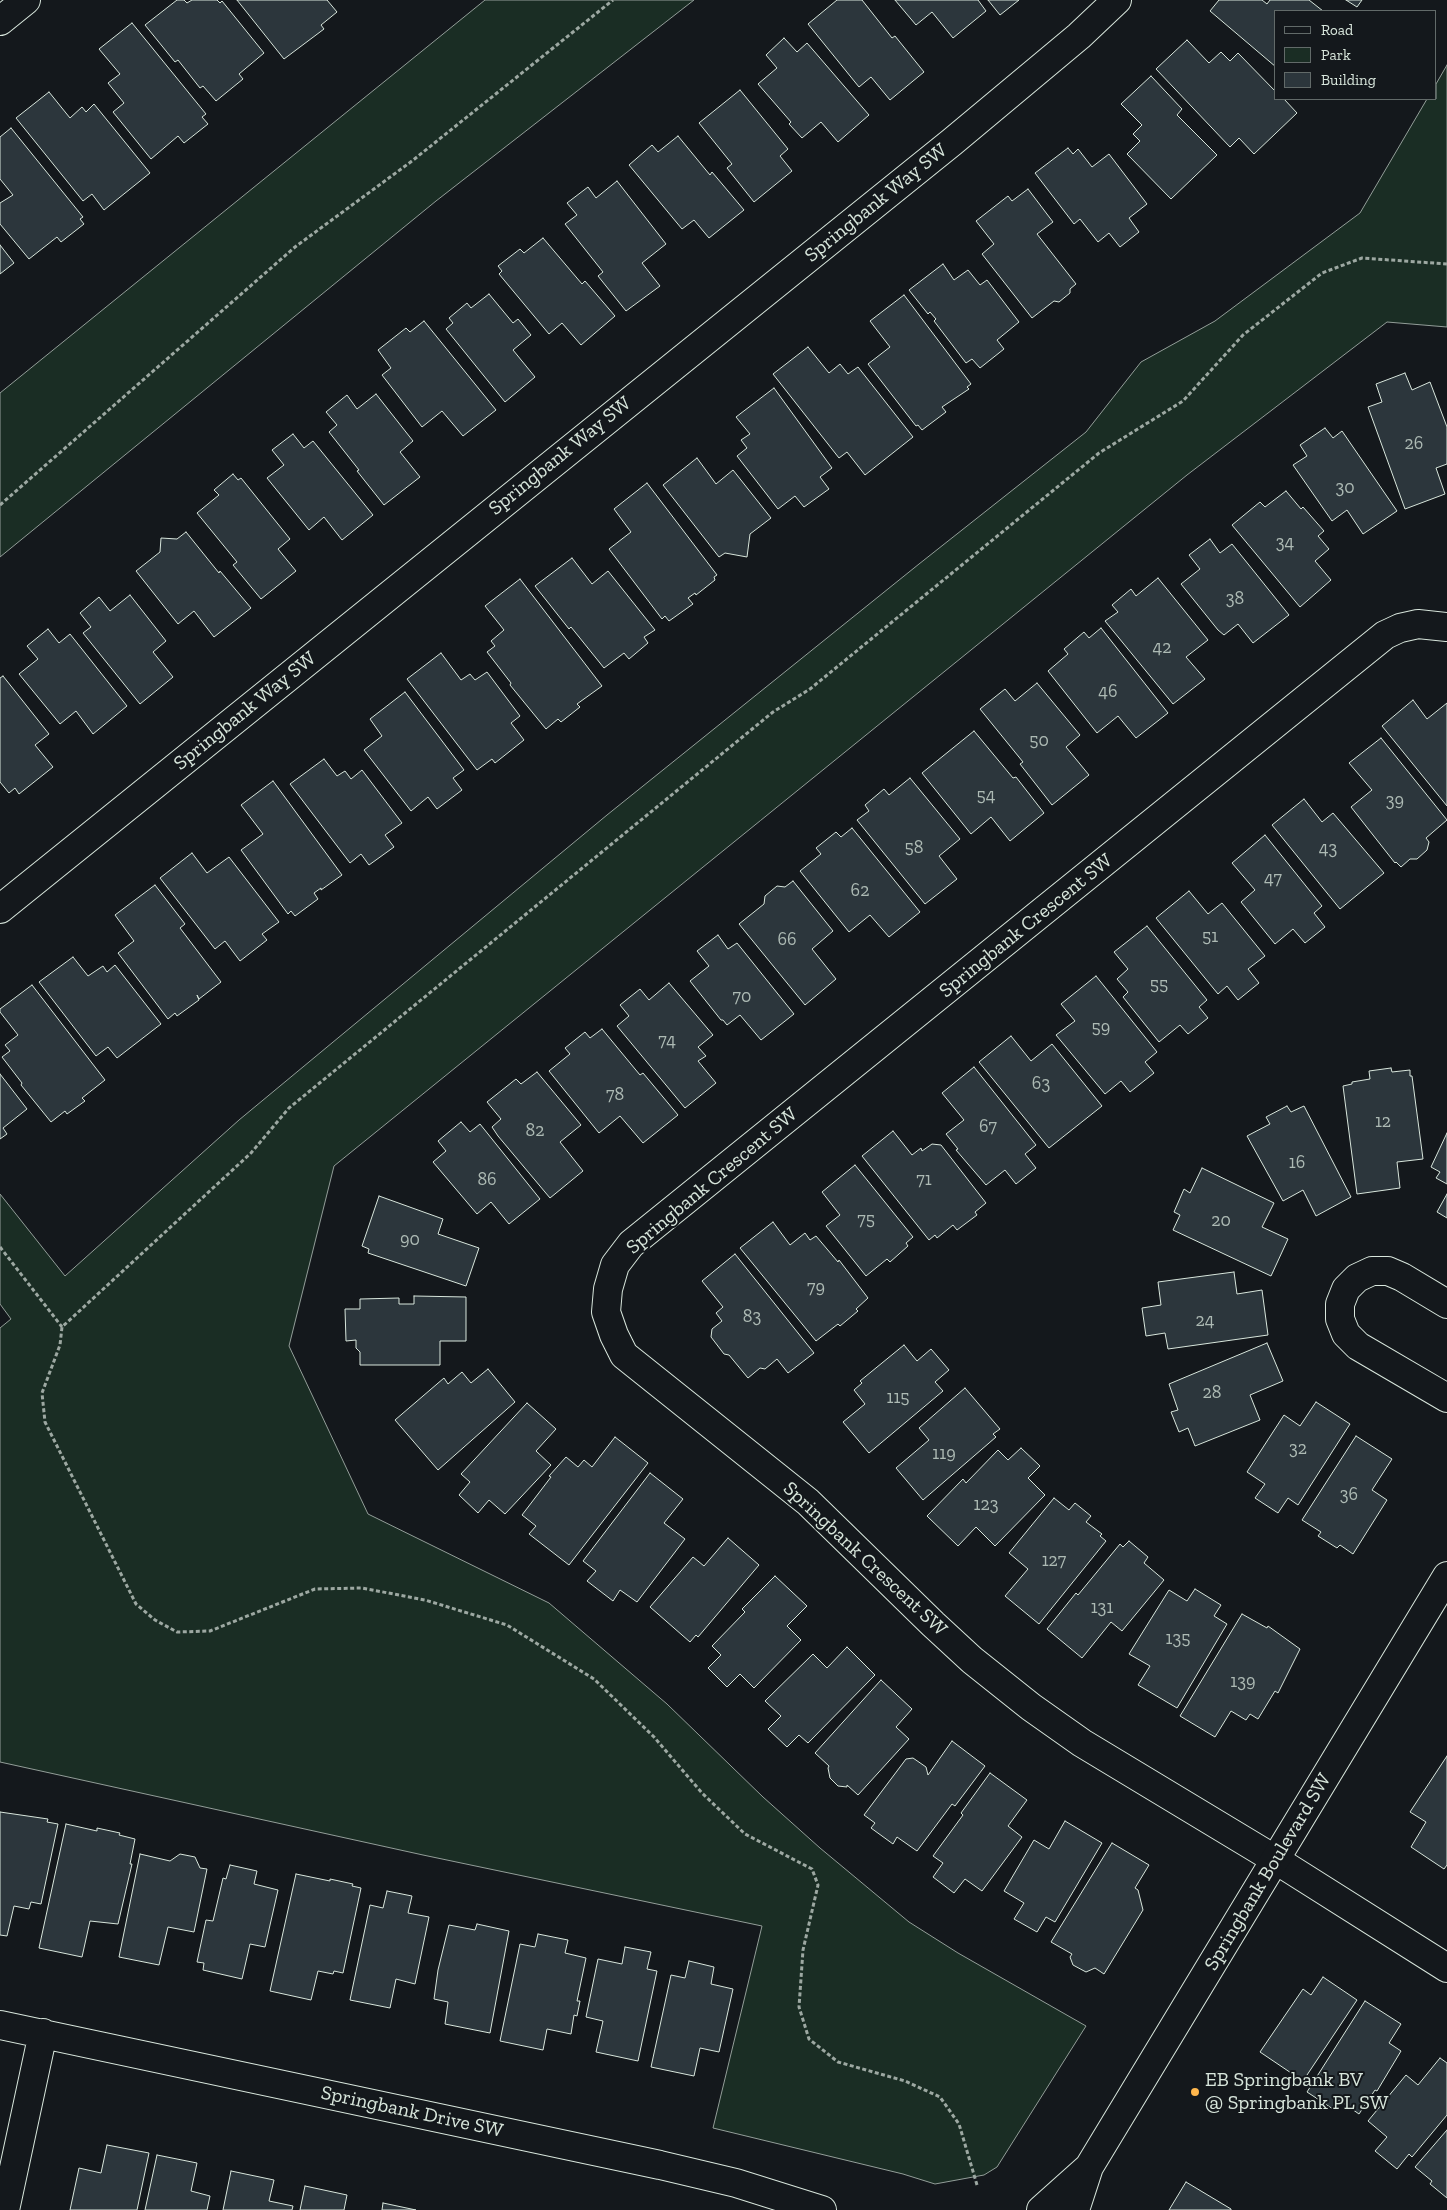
<!DOCTYPE html>
<style>
body{margin:0}
#map{position:relative;width:1447px;height:2210px;overflow:hidden;background:#14181c;font-family:"Zilla Slab",serif}
canvas{display:block}
.legend{position:absolute;left:1274px;top:10px;width:162px;height:90px;box-sizing:border-box;background:#14181c;border:1px solid #626a69;margin:0;padding:6px 9px;list-style:none;font-size:15px;color:#d8e6dc}
.legend li{display:flex;align-items:center;gap:10px;height:25px}
.legend b{width:25px;border:1px solid #626a69}
</style>
<div id="map">
<canvas width="1447" height="2210"></canvas>
<ul class="legend">
<li><b style="height:6px;background:#14181c"></b>Road</li>
<li><b style="height:14px;background:#1a2d24"></b>Park</li>
<li><b style="height:14px;background:#2c363c"></b>Building</li>
</ul>
</div>
<script>
const context = document.querySelector('canvas').getContext('2d');
context.lineJoin = 'round';
function paint(path, color) { context.fillStyle = color; context.fill(path, 'evenodd'); }
const toPath = rows => new Path2D(rows.map(r => 'M' + r).join(''));
function stroke(path, color, width, dash) { context.strokeStyle = color; context.lineWidth = width; context.lineCap = dash ? 'butt' : 'round'; context.setLineDash(dash || []); context.stroke(path); }
function label(font, color, halo, rows, align = 'center') {
  context.font = font + ' "Zilla Slab",serif'; context.lineWidth = 4; context.setLineDash([]); context.textBaseline = 'middle'; context.strokeStyle = halo; context.fillStyle = color; for (const [text, x, y, turn = 0] of rows) {
    context.save(); context.translate(x, y); context.rotate((+turn || 0) * Math.PI / 180); context.textAlign = isNaN(turn) ? turn : align; if (halo) context.strokeText(text, 0, 0); context.fillText(text, 0, 0); context.restore();
  }
}
const green = toPath([
 [485,0,694,0,436,201,0,557,0,393,485,0],
 [1447,65,1447,327,1387,322,1187,475,334,1166,289,1346,368,1514,549,1603,667,1704,763,1797,820,1848,909,1922,958,1953,1086,2026,997,2167,984,2175,935,2184,903,2174,713,2128,762,1926,423,1855,0,1762,0,1328,11,1319,0,1304,0,1194,65,1276,239,1120,607,815,919,564,1086,432,1141,362,1215,321,1360,213,1427,99,1436,99,1436,84,1447,65]
]);
const building = toPath([
 [177,0,184,0,187,3,192,0,217,0,220,3,222,1,264,53,239,74,243,79,216,101,203,86,200,88,178,60,175,62,145,25,177,0],
 [237,0,327,0,337,12,321,25,324,29,284,59,237,0],
 [837,0,862,0,892,38,895,36,924,72,890,100,871,77,859,87,808,24,837,0],
 [895,0,978,0,986,11,953,38,932,12,916,25,895,0],
 [988,0,1019,0,1000,15,988,0],
 [1219,0,1262,0,1267,4,1270,0,1309,0,1323,11,1276,11,1276,67,1210,11,1219,0],
 [1346,0,1362,0,1357,7,1346,0],
 [132,23,206,114,202,117,208,124,184,143,178,136,151,159,113,112,124,103,108,83,120,74,99,49,132,23],
 [784,38,797,52,807,43,869,115,838,142,821,122,802,138,789,124,791,122,758,84,777,68,766,55,784,38],
 [1187,40,1209,63,1221,52,1230,61,1238,53,1276,92,1276,99,1284,99,1297,113,1254,154,1239,138,1230,147,1156,69,1187,40],
 [1151,76,1182,109,1177,115,1217,155,1171,199,1127,154,1140,141,1133,134,1142,125,1121,104,1151,76],
 [740,90,788,149,780,156,792,171,754,202,727,168,732,164,699,123,740,90],
 [49,92,70,118,82,107,86,112,94,104,150,173,104,210,92,194,83,201,16,118,49,92],
 [11,128,83,217,80,219,84,224,61,242,57,237,29,259,0,224,0,203,13,195,0,179,0,137,11,128],
 [678,136,710,175,712,172,744,210,709,238,694,220,682,229,629,165,652,145,658,152,678,136],
 [1068,148,1073,154,1078,149,1092,167,1109,154,1147,204,1129,218,1139,232,1120,247,1109,233,1098,242,1080,219,1074,224,1035,173,1068,148],
 [617,181,666,244,642,263,660,286,626,311,598,276,603,272,565,224,577,215,567,203,588,187,596,198,617,181],
 [1028,189,1053,222,1037,234,1076,284,1070,289,1070,293,1059,302,1054,301,1032,318,982,254,994,244,976,221,1008,196,1012,201,1028,189],
 [543,238,582,284,585,281,615,316,581,345,562,323,549,334,499,274,502,271,498,266,520,249,524,253,543,238],
 [0,245,14,263,0,274,0,245],
 [943,264,954,280,968,270,980,285,987,280,1019,322,997,340,1004,349,980,368,972,359,966,363,934,321,936,319,930,312,928,314,909,290,943,264],
 [489,294,513,323,518,319,531,335,513,350,535,377,505,402,446,329,453,323,449,318,467,303,471,308,489,294],
 [904,295,971,384,967,387,969,389,942,407,946,412,922,430,918,425,916,426,868,364,890,347,870,321,904,295],
 [424,321,496,410,463,436,442,411,422,427,382,375,391,368,378,350,406,328,410,332,424,321],
 [808,347,829,373,840,364,848,374,858,367,913,437,865,475,847,452,839,458,773,374,808,347],
 [1405,373,1412,390,1430,382,1447,427,1447,464,1436,468,1445,494,1405,509,1368,407,1382,402,1376,384,1405,373],
 [774,388,832,468,820,477,829,489,804,507,795,496,778,509,737,456,747,448,741,440,750,434,736,417,774,388],
 [376,394,413,441,400,452,420,477,384,505,357,471,359,470,329,432,337,425,326,412,347,395,357,409,376,394],
 [1325,428,1333,438,1342,431,1397,511,1363,534,1347,510,1332,521,1293,465,1307,456,1300,445,1325,428],
 [293,434,304,448,313,441,373,515,342,540,324,517,309,530,267,478,284,465,272,450,293,434],
 [697,458,716,484,733,470,771,518,750,534,747,557,725,553,719,557,663,485,697,458],
 [233,474,238,480,241,478,290,539,278,549,296,571,261,599,233,565,237,562,197,513,219,495,214,490,233,474],
 [647,483,717,575,714,577,715,580,696,595,695,593,688,598,693,604,669,621,665,616,662,619,609,549,631,532,614,509,647,483],
 [1286,491,1301,509,1303,507,1324,531,1318,536,1329,549,1315,561,1331,580,1300,607,1232,525,1260,502,1265,507,1286,491],
 [186,532,219,573,220,571,251,608,214,637,194,611,178,624,136,571,160,552,161,538,177,539,186,532],
 [1210,539,1220,553,1232,544,1289,615,1253,643,1238,624,1224,635,1218,630,1181,584,1200,569,1189,555,1210,539],
 [572,558,592,584,608,571,655,630,644,637,648,643,629,659,624,653,604,668,571,627,569,629,535,586,572,558],
 [1158,578,1208,640,1186,657,1205,679,1173,704,1105,621,1118,612,1112,605,1131,589,1136,596,1158,578],
 [520,579,602,686,577,704,580,707,561,722,558,719,546,729,510,685,511,683,487,652,495,646,491,641,504,630,485,606,520,579],
 [130,595,166,641,153,652,173,677,140,704,83,633,91,627,80,613,99,597,110,611,130,595],
 [1101,628,1168,713,1136,738,1118,716,1097,733,1048,671,1068,654,1064,649,1084,632,1089,638,1101,628],
 [48,629,59,643,70,634,127,706,93,734,76,711,60,724,19,674,38,659,27,646,48,629],
 [441,653,461,680,470,674,475,680,487,672,520,716,511,723,524,740,495,763,492,759,477,770,407,679,441,653],
 [3,676,49,734,35,745,53,767,19,794,15,788,9,793,0,782,0,678,3,676],
 [1037,683,1080,735,1066,747,1089,775,1052,805,1020,764,1023,762,980,709,1005,689,1015,701,1037,683],
 [405,692,464,770,453,778,462,790,437,809,428,797,411,811,364,750,382,736,370,719,405,692],
 [1413,700,1427,719,1447,703,1447,806,1382,726,1413,700],
 [974,731,1013,778,1016,777,1044,813,1010,841,991,817,971,834,922,773,974,731],
 [1381,738,1447,820,1426,838,1429,842,1427,850,1417,859,1410,859,1401,867,1396,862,1395,863,1351,807,1372,790,1349,763,1381,738],
 [324,759,337,776,345,771,351,779,362,770,402,823,385,835,394,847,369,865,361,854,350,863,290,784,324,759],
 [910,778,960,839,939,856,957,879,925,904,857,820,869,811,865,805,884,789,889,795,910,778],
 [273,781,342,875,321,890,321,888,314,893,318,899,295,916,291,911,288,914,241,850,263,834,241,805,273,781],
 [1304,799,1322,822,1333,813,1384,873,1340,909,1272,825,1304,799],
 [852,828,920,912,889,937,870,915,849,932,800,871,821,854,816,848,836,832,841,837,852,828],
 [1265,835,1322,906,1314,913,1325,927,1305,943,1293,929,1275,944,1241,902,1255,890,1232,863,1265,835],
 [192,853,207,873,229,857,279,922,262,934,267,940,240,961,225,941,215,949,160,878,192,853],
 [793,881,833,931,812,949,836,979,805,1005,739,924,764,904,765,896,777,886,785,887,793,881],
 [155,885,185,924,180,928,221,982,199,999,197,995,199,1000,177,1016,175,1013,168,1019,118,953,134,941,115,915,155,885],
 [1189,891,1208,914,1222,903,1265,956,1248,969,1259,983,1238,1000,1227,986,1218,994,1156,918,1189,891],
 [1147,926,1207,1000,1199,1007,1208,1018,1188,1034,1180,1025,1159,1042,1123,997,1128,992,1117,979,1128,969,1114,952,1147,926],
 [718,935,728,949,737,943,794,1014,761,1040,740,1015,727,1025,723,1020,721,1020,690,981,709,966,697,951,718,935],
 [73,957,88,976,103,966,107,972,115,965,161,1024,117,1058,108,1047,96,1056,39,982,73,957],
 [1096,976,1157,1052,1145,1062,1154,1073,1130,1092,1121,1081,1105,1094,1056,1035,1075,1021,1061,1004,1096,976],
 [669,983,713,1035,698,1047,706,1056,698,1061,716,1083,685,1108,617,1026,629,1016,620,1005,640,989,649,1000,669,983],
 [32,985,105,1080,82,1098,85,1101,67,1114,65,1111,51,1122,21,1085,22,1083,2,1057,10,1051,5,1045,18,1035,0,1012,0,1009,32,985],
 [602,1029,640,1075,643,1073,678,1115,643,1143,620,1116,599,1133,549,1071,570,1054,565,1048,585,1032,590,1038,602,1029],
 [1011,1036,1031,1061,1052,1044,1102,1106,1049,1148,979,1062,1011,1036],
 [974,1067,1036,1145,1025,1154,1036,1168,1016,1184,1005,1170,986,1185,956,1150,958,1149,946,1134,964,1120,942,1093,974,1067],
 [1391,1068,1392,1072,1410,1070,1410,1076,1412,1076,1423,1159,1397,1162,1400,1188,1357,1194,1343,1086,1352,1084,1352,1082,1370,1079,1369,1071,1391,1068],
 [537,1072,581,1125,560,1142,583,1171,550,1198,498,1136,492,1127,501,1119,487,1102,516,1079,521,1084,537,1072],
 [0,1074,27,1109,3,1128,7,1134,0,1139,0,1074],
 [1287,1106,1291,1112,1304,1106,1351,1197,1316,1216,1303,1190,1283,1201,1247,1136,1270,1124,1266,1117,1287,1106],
 [461,1122,470,1132,480,1124,540,1199,509,1224,491,1202,477,1214,433,1162,446,1151,438,1141,461,1122],
 [893,1131,912,1155,921,1148,922,1151,932,1144,941,1145,986,1203,975,1212,977,1215,957,1230,953,1225,937,1238,935,1235,929,1240,862,1156,893,1131],
 [1447,1133,1447,1184,1436,1178,1440,1172,1431,1167,1447,1133],
 [855,1165,913,1237,906,1243,908,1246,890,1262,887,1259,866,1276,826,1226,840,1215,822,1192,855,1165],
 [1202,1168,1274,1203,1262,1227,1288,1239,1271,1276,1173,1230,1180,1215,1174,1212,1184,1189,1190,1193,1202,1168],
 [1447,1194,1447,1218,1437,1212,1447,1194],
 [379,1196,443,1219,438,1234,479,1248,466,1286,368,1253,369,1249,362,1246,379,1196],
 [773,1222,790,1245,805,1233,810,1240,816,1236,838,1262,839,1260,868,1298,856,1309,858,1311,840,1326,838,1324,816,1341,740,1248,773,1222],
 [735,1254,814,1353,788,1373,777,1359,765,1369,760,1368,748,1378,729,1355,724,1354,711,1337,712,1329,722,1321,716,1313,723,1307,702,1281,735,1254],
 [1234,1272,1237,1294,1262,1290,1268,1335,1168,1349,1165,1333,1146,1336,1142,1308,1161,1305,1158,1282,1234,1272],
 [414,1296,466,1297,466,1341,440,1341,440,1365,360,1365,360,1352,356,1348,356,1340,346,1341,345,1309,360,1309,360,1299,399,1298,399,1304,414,1304,414,1296],
 [1267,1343,1283,1381,1250,1395,1260,1420,1195,1446,1188,1428,1179,1432,1171,1412,1178,1410,1169,1384,1267,1343],
 [904,1345,917,1361,931,1349,949,1370,935,1382,943,1391,869,1453,843,1422,865,1404,854,1390,862,1383,860,1381,904,1345],
 [488,1369,515,1402,438,1470,395,1420,444,1378,448,1384,462,1372,471,1383,488,1369],
 [965,1388,1000,1429,993,1434,996,1437,923,1500,896,1468,929,1440,919,1428,965,1388],
 [1316,1402,1350,1424,1298,1505,1288,1498,1278,1513,1255,1498,1265,1484,1247,1472,1284,1415,1300,1426,1316,1402],
 [527,1403,556,1429,536,1451,551,1465,505,1514,489,1500,478,1513,459,1495,470,1482,461,1474,527,1403],
 [1356,1436,1392,1459,1372,1490,1387,1500,1353,1554,1340,1545,1337,1548,1318,1536,1321,1532,1302,1520,1356,1436],
 [615,1437,648,1463,569,1565,529,1534,536,1526,522,1515,551,1477,549,1476,566,1457,578,1467,584,1460,592,1467,615,1437],
 [1021,1448,1040,1466,1028,1478,1045,1495,995,1546,976,1527,958,1546,927,1516,963,1479,966,1483,998,1450,1008,1460,1021,1448],
 [650,1473,683,1499,664,1523,685,1539,637,1602,620,1590,613,1601,587,1581,596,1571,583,1561,650,1473],
 [1054,1498,1069,1510,1075,1503,1091,1516,1086,1522,1102,1534,1100,1536,1106,1541,1039,1624,1005,1596,1028,1569,1009,1553,1054,1498],
 [728,1538,759,1565,698,1637,696,1635,690,1642,650,1607,693,1557,704,1566,728,1538],
 [1129,1541,1148,1557,1144,1563,1164,1580,1122,1631,1111,1622,1082,1658,1047,1629,1076,1593,1078,1595,1120,1544,1123,1547,1129,1541],
 [775,1576,807,1606,787,1626,801,1640,754,1688,740,1674,727,1687,708,1668,721,1655,712,1646,745,1612,742,1609,775,1576],
 [1195,1589,1221,1605,1214,1616,1227,1624,1177,1708,1138,1685,1150,1666,1129,1654,1169,1590,1187,1601,1195,1589],
 [1242,1614,1267,1628,1268,1626,1300,1649,1278,1693,1275,1691,1258,1719,1250,1714,1246,1720,1231,1711,1215,1737,1180,1716,1242,1614],
 [847,1647,875,1675,808,1743,799,1735,787,1747,768,1729,781,1716,765,1701,813,1654,827,1668,847,1647],
 [881,1680,912,1709,896,1727,909,1739,858,1795,847,1785,847,1787,838,1786,830,1778,828,1768,829,1766,815,1753,881,1680],
 [952,1741,985,1766,955,1806,952,1804,917,1851,897,1837,893,1844,871,1828,875,1823,864,1815,906,1759,913,1758,926,1767,928,1775,952,1741],
 [1447,1756,1447,1865,1444,1869,1411,1847,1426,1822,1410,1812,1447,1756],
 [990,1773,1027,1800,1008,1826,1022,1837,982,1891,965,1879,954,1893,933,1877,943,1863,933,1856,963,1815,961,1813,990,1773],
 [0,1812,48,1819,47,1822,58,1824,41,1904,31,1902,29,1909,14,1906,7,1936,0,1935,0,1812],
 [1065,1821,1102,1843,1055,1922,1046,1917,1037,1932,1014,1919,1024,1903,1004,1891,1034,1840,1049,1849,1065,1821],
 [66,1824,97,1831,97,1828,120,1833,119,1835,135,1839,130,1864,132,1864,118,1924,90,1921,82,1957,39,1948,66,1824],
 [1112,1843,1149,1865,1135,1888,1138,1890,1143,1910,1104,1974,1095,1968,1086,1972,1073,1965,1070,1957,1072,1954,1051,1942,1112,1843],
 [140,1854,170,1861,180,1854,195,1857,200,1868,207,1869,194,1932,168,1927,159,1965,119,1957,140,1854],
 [230,1865,257,1871,254,1884,278,1890,265,1947,250,1944,242,1979,203,1970,204,1963,197,1962,206,1920,213,1921,223,1878,226,1879,230,1865],
 [296,1874,330,1881,330,1879,353,1884,352,1886,361,1888,343,1973,334,1971,333,1974,318,1971,311,2000,270,1991,296,1874],
 [387,1891,412,1896,408,1913,429,1917,415,1984,396,1979,390,2008,350,2000,370,1905,383,1908,387,1891],
 [477,1924,509,1931,490,2033,445,2024,448,2002,434,1999,438,1970,449,1925,475,1930,477,1924],
 [538,1934,568,1940,565,1953,586,1958,577,2001,580,2001,577,2016,574,2015,571,2034,547,2029,543,2050,500,2041,520,1944,535,1947,538,1934],
 [625,1947,651,1952,647,1969,657,1971,638,2061,596,2052,603,2021,586,2017,598,1959,622,1964,625,1947],
 [689,1961,714,1967,711,1984,733,1989,719,2052,700,2048,694,2076,651,2067,671,1975,685,1978,689,1961],
 [1323,1977,1357,2000,1303,2081,1260,2052,1303,1989,1311,1995,1323,1977],
 [1365,2001,1401,2024,1389,2043,1401,2051,1377,2091,1375,2090,1359,2114,1339,2100,1333,2109,1307,2092,1365,2001],
 [1440,2058,1447,2063,1447,2115,1412,2157,1409,2154,1397,2169,1375,2151,1387,2137,1368,2121,1406,2075,1418,2085,1440,2058],
 [1447,2130,1447,2198,1430,2184,1432,2181,1415,2167,1447,2130],
 [107,2145,149,2153,137,2210,70,2210,79,2168,101,2173,107,2145],
 [157,2155,197,2163,191,2191,210,2196,207,2210,145,2210,157,2155],
 [231,2171,274,2180,269,2201,293,2206,292,2210,223,2210,231,2171],
 [1186,2182,1231,2209,1231,2210,1169,2210,1186,2182],
 [305,2186,347,2195,344,2210,300,2210,305,2186],
 [383,2203,416,2210,382,2210,383,2203]
]);
const path = toPath([
 [0,505,295,247,412,161,613,0],
 [0,1247,62,1327],
 [977,2185,959,2124,940,2097,905,2081,838,2062,809,2039,799,2007,803,1950,818,1885,812,1869,745,1834,702,1793,654,1737,594,1679,507,1625,425,1600,362,1588,315,1589,210,1631,177,1632,155,1620,136,1604,45,1422,42,1393,60,1345,62,1327,251,1153,289,1108,773,712,810,689,1099,453,1183,401,1243,335,1322,273,1362,258,1447,264]
]);
const minor = toPath([
 [1447,627,1418,624,1400,628,1385,635,631,1244,615,1265,608,1289,606,1312,614,1335,624,1355,808,1502,933,1624,972,1660,1031,1707,1082,1743,1276,1860,1447,1968],
 [0,909,952,142,1079,36,1117,0],
 [1447,1304,1402,1277,1388,1271,1372,1271,1357,1278,1346,1289,1340,1304,1340,1319,1346,1334,1358,1346,1447,1398],
 [0,2025,660,2165,736,2183,822,2210],
 [5,2210,43,2033]
]);
const tertiary = toPath([
 [0,21,26,0],
 [1041,2210,1088,2168],
 [1075,2210,1089,2167,1447,1576]
]);
const markers = [
 [1195,2092,5,"#ffb74d"]
];
const numberNames = [
 ["26",1414,444],
 ["30",1345,488],
 ["34",1285,543],
 ["38",1235,599],
 ["42",1162,648],
 ["46",1108,692],
 ["50",1039,741],
 ["54",986,796],
 ["39",1395,801],
 ["58",914,848],
 ["43",1328,849],
 ["47",1273,879],
 ["62",860,891],
 ["51",1210,937],
 ["66",787,940],
 ["55",1159,985],
 ["70",742,997],
 ["59",1101,1028],
 ["74",667,1041],
 ["63",1041,1084],
 ["78",615,1095],
 ["12",1383,1122],
 ["67",988,1127],
 ["82",535,1131],
 ["16",1297,1163],
 ["86",487,1180],
 ["71",924,1180],
 ["75",866,1220],
 ["20",1221,1221],
 ["90",410,1240],
 ["79",816,1288],
 ["83",752,1317],
 ["24",1205,1321],
 ["28",1212,1393],
 ["115",898,1398],
 ["32",1298,1449],
 ["119",944,1454],
 ["36",1349,1495],
 ["123",986,1505],
 ["127",1054,1561],
 ["131",1102,1608],
 ["135",1178,1639],
 ["139",1243,1682]
];
const streetNames = [
 ["Springbank Way SW",876,203,-39],
 ["Springbank Way SW",560,456,-39],
 ["Springbank Way SW",245,711,-39],
 ["Springbank Crescent SW",1026,926,-39],
 ["Springbank Crescent SW",712,1181,-40],
 ["Springbank Crescent SW",865,1559,43],
 ["Springbank Boulevard SW",1268,1872,-59],
 ["Springbank Drive SW",412,2112,12]
];
const poiNames = [
 ["EB Springbank BV",1205,2080],
 ["@ Springbank PL SW",1205,2103]
];
paint(green, '#1a2d24');
stroke(green, '#939e99', 1);
paint(building, '#2c363c');
stroke(building, '#d8e6dc', 1);
stroke(minor, '#d8e6dc', 30);
stroke(tertiary, '#d8e6dc', 30);
stroke(path, '#9da8a2', 3, [4, 2.5]);
stroke(minor, '#14181c', 28);
stroke(tertiary, '#14181c', 28);
for (const [x, y, r, color] of markers) { const dot = new Path2D(); dot.arc(x, y, r, 0, 2 * Math.PI); context.fillStyle = color; context.fill(dot); stroke(dot, '#14181c', 2); }
label('18px', '#adbab4', null, numberNames);
label('20px', '#d8e6dc', '#14181c', streetNames);
label('20px', '#d8e6dc', '#14181c', poiNames, 'left');
</script>
